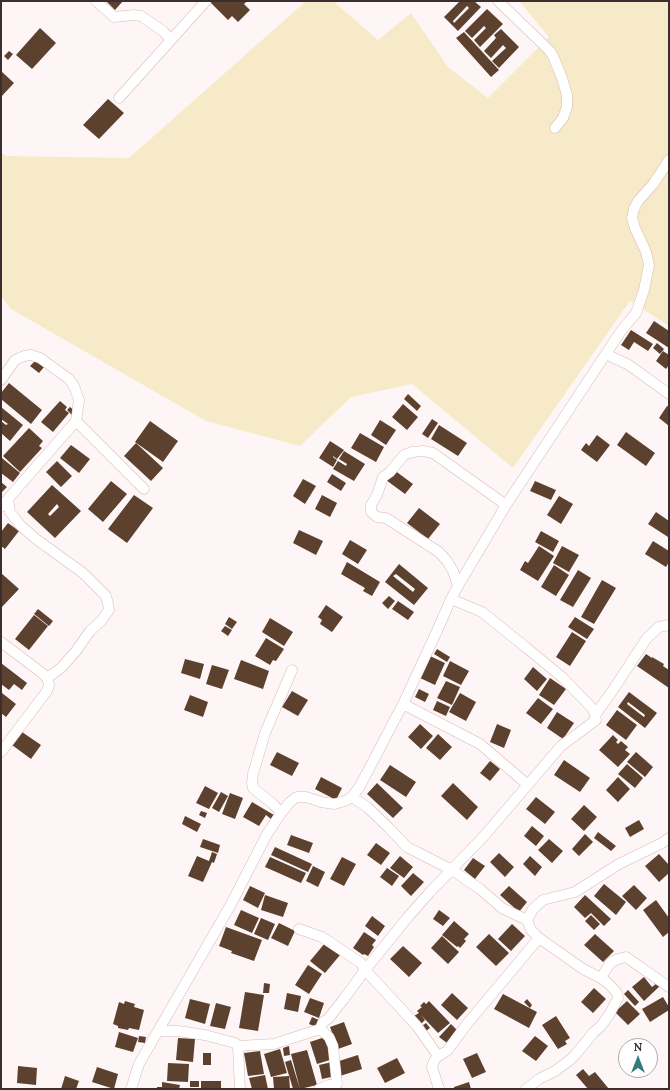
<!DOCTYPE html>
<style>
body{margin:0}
#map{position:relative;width:670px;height:1090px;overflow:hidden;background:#fef6f6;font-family:Lora,serif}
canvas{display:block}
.frame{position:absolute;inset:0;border:2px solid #3b2e2d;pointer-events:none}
.north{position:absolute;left:618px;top:1038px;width:40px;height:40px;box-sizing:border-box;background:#fff;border:1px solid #b1abab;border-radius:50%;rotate:0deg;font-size:11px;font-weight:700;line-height:16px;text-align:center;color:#3b2e2d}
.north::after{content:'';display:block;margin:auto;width:14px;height:18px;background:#347c7b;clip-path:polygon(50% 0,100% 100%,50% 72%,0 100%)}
</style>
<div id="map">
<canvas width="670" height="1090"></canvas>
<div class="frame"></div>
<div class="north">N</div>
</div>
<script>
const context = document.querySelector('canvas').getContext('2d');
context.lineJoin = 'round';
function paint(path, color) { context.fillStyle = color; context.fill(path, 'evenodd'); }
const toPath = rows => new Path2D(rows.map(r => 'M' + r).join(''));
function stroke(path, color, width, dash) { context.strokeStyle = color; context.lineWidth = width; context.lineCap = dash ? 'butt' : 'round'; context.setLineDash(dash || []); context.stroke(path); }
const green = toPath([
 [306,1,333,1,378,40,411,13,448,67,488,98,549,37,519,1,669,1,669,326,630,301,513,468,412,384,351,397,300,446,206,421,11,309,1,296,1,152,6,156,129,158]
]);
const building = toPath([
 [106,1,123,1,115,10],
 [209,1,247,1,244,4,250,10,238,22,232,16,228,20],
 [460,1,474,1,481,7,458,31,444,17],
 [467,6,469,8,454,23,453,21],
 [487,9,503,24,480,47,474,40,486,28,484,26,472,38,465,31],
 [40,28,56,43,32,69,16,55],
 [501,29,519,47,499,68,492,61,506,48,503,45,491,58,484,51,496,38,494,35],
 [464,32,499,70,491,77,456,38],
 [9,51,13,54,8,60,4,56],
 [1,71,14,83,1,97,1,83,2,82,1,80],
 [108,99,124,113,99,139,83,125],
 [654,321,669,331,669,348,646,333],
 [631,330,653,344,648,351,634,342,629,350,621,345],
 [657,343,664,349,660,354,653,348],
 [663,351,669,355,669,365,666,369,656,361],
 [36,360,44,367,39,373,30,366],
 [9,383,42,410,31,424,1,399,1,393],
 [408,394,421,406,417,411,404,399],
 [60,401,67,407,65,410,69,413,53,432,41,422],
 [403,404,418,417,407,430,392,417],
 [667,406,669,407,669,426,659,418],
 [1,407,23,425,10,441,1,433,1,421,6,425,8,424,1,419],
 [70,407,75,411,72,415,67,410],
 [432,419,438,423,428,438,422,434],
 [380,420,396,430,386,445,371,435],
 [150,421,178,441,163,462,135,442],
 [439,425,467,443,458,456,431,439],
 [29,428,43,441,39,446,42,448,20,472,3,456],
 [626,432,655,453,646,466,617,445],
 [360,433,384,447,376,462,351,448],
 [597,435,610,445,597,462,581,450,586,443,589,446],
 [330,441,344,450,337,459,333,456,333,457,337,460,333,467,319,458],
 [136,443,163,468,151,481,124,456],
 [71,445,90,459,79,473,60,458],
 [344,451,365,464,354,481,333,469,338,461,346,466,347,464,339,459],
 [1,458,2,458,20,473,13,482,1,473],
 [57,461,72,476,61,487,46,472],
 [394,470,413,484,405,494,386,480],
 [332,474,346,483,341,491,327,482],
 [303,479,316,486,305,504,293,496],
 [111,481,127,494,103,522,88,509],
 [535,481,556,490,551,500,530,491],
 [1,482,7,487,1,493],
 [52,485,81,511,55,538,27,512],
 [57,504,59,507,50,516,48,514],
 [134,495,153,508,127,543,108,529],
 [322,495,337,503,330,517,315,509],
 [559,496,573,504,561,524,547,515],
 [419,508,440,524,428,539,407,523],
 [656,512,669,521,669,535,668,537,648,524],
 [8,523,19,531,5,549,1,546,1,532],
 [299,530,323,541,316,555,293,543],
 [541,531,559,541,553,552,535,542],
 [350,540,367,550,358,564,342,554],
 [653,541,669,551,669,562,666,567,645,554],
 [539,546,554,556,538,581,520,570,525,561,528,563],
 [562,546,579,555,569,572,553,563],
 [347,562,380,582,372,596,363,591,365,588,341,574],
 [399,564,428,588,414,605,385,582],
 [396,574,415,589,413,592,393,576],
 [554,565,569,575,556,596,541,587],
 [578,570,591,578,573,607,560,600],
 [1,573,19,589,1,608],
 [602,580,616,588,594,624,581,617],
 [389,596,395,601,388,609,382,603],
 [398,601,414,612,408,620,392,609],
 [326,605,343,617,332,632,320,624,322,620,318,617],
 [38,609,53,621,49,626,34,614],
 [34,615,48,626,29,650,15,639],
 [229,617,237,622,232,629,225,624],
 [575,617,594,629,587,639,568,627],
 [270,618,293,632,284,646,262,632],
 [225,626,232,630,228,636,221,631],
 [572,632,586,641,570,666,556,657],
 [266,638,284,649,276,661,273,660,270,665,255,656],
 [437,649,450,657,447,662,434,654],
 [646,654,652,658,652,657,664,664,663,666,669,670,669,688,637,666],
 [430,656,445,663,435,685,420,678],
 [185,659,204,664,200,679,181,673],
 [241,660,269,671,263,689,234,679],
 [450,661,469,671,461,685,443,676],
 [1,663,27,683,22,690,14,684,9,690,1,684],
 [212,665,229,670,222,689,206,684],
 [533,667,547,679,537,691,524,679],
 [550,678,566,689,554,705,539,695],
 [446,681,460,687,452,705,437,698],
 [419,689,429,694,425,702,415,697],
 [292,691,308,700,298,716,282,707],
 [629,692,657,713,645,728,618,707],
 [628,702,645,715,644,717,627,704],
 [2,693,16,704,6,717,1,713],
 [460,693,476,702,466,721,449,712],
 [190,695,208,702,203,717,184,710],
 [538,698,553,709,541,724,526,713],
 [437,701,450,707,446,716,433,710],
 [617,710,637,725,626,740,606,725],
 [557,712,574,723,563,739,547,728],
 [420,724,433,736,421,749,408,737],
 [497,724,511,730,504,748,490,742],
 [22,732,41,745,31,759,12,745],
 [438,734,452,747,440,760,426,748],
 [613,735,618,740,616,742,618,744,621,741,628,747,625,750,630,754,618,767,599,750],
 [277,752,299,763,292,776,270,765],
 [636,752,653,767,645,777,627,762],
 [564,760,590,778,580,792,554,775],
 [490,761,500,769,490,781,480,773],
 [627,764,643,778,635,788,618,774],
 [390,765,416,782,406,797,380,780],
 [321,777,342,788,336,800,315,789],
 [618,777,630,789,618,802,606,790],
 [377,783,403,808,393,818,367,794],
 [453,783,478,807,467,820,441,796],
 [205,786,218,793,209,809,196,803],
 [221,792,228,796,219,812,212,808],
 [230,793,243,798,235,819,222,814],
 [536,797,555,812,545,824,526,809],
 [252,802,274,815,271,819,266,815,259,826,243,817],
 [584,805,597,817,584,831,571,819],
 [201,811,207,813,205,818,199,815],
 [185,816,201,824,197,832,182,824],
 [639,820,644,829,630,837,625,828],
 [532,826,544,836,536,846,524,836],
 [598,832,616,846,611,851,594,838],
 [585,834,593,842,579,856,572,849],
 [291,835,313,843,309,853,287,845],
 [203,839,220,845,218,853,200,847],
 [549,839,563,851,552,863,538,850],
 [376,843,390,853,381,865,367,855],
 [275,847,312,864,308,872,271,855],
 [212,852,217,854,214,863,212,862,203,882,188,876,197,856,209,861],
 [499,853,514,867,505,877,490,862],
 [659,854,669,865,669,873,659,882,645,866],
 [400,856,413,867,404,878,390,868],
 [530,856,542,867,535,876,523,864],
 [270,857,306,873,301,883,265,867],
 [342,857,356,864,344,886,330,879],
 [473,858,485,866,475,879,464,870],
 [313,866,325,872,318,887,306,881],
 [387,868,399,876,392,886,380,877],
 [413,873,424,882,411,896,401,886],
 [604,884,626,902,616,915,594,896],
 [634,885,647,898,636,910,622,896],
 [250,886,265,893,258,908,243,900],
 [509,886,527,902,519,912,500,895],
 [265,895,288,903,283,917,261,910],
 [585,895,611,919,604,926,591,913,585,918,574,907],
 [656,900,669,918,669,932,663,937,643,910],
 [241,910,259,918,252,933,234,925],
 [439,910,450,918,443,926,433,919],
 [591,915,600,924,594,930,585,921],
 [372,916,385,926,378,936,365,926],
 [261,918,275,924,268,940,254,934],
 [454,921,469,934,464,939,466,941,460,948,458,946,457,947,442,935],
 [279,923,295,931,288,946,271,938],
 [512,924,525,936,511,951,498,939],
 [226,927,262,940,254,961,231,953,232,951,219,946],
 [364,932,376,940,372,945,374,947,368,956,364,954,363,955,353,948],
 [489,934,509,953,496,966,476,947],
 [595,934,614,951,603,962,584,945],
 [442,936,459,952,448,964,431,948],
 [325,943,340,955,325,973,310,961],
 [403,946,422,963,409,977,390,959],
 [308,965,322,974,309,994,295,985],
 [644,977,652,987,657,983,660,986,644,1001,632,987],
 [264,983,270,984,269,993,263,993],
 [594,988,606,999,593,1013,581,1002],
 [628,990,639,1002,635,1006,624,994],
 [245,992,264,995,258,1031,239,1028],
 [287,993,301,996,298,1012,284,1009],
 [452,993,468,1008,457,1020,441,1005],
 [503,994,537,1012,529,1028,494,1009],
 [663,997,669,1007,669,1010,650,1022,642,1009],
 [310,998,324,1003,319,1018,304,1012],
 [190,999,210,1004,205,1024,185,1018],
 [527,999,532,1005,530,1008,524,1002],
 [125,1001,135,1004,134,1007,144,1010,139,1030,129,1028,128,1030,118,1028,118,1026,113,1024,119,1002,124,1004],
 [429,1001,450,1023,438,1033,421,1015,425,1020,421,1024,414,1016,419,1013,417,1011,422,1007,420,1006,424,1002,426,1004],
 [627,1001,640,1014,628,1025,615,1012],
 [216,1003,231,1007,225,1029,210,1026],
 [556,1016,570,1038,565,1041,567,1044,558,1049,542,1025],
 [312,1017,319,1020,316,1027,309,1024],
 [344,1022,352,1044,338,1049,330,1027],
 [426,1023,430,1028,426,1031,422,1026],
 [451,1024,458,1031,447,1043,439,1037],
 [119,1032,138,1038,133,1052,115,1047],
 [139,1036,146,1037,145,1043,138,1042],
 [535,1036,548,1046,536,1061,522,1051],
 [325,1037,333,1059,317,1064,310,1042],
 [178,1038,195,1039,193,1062,176,1060],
 [289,1046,290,1055,284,1056,283,1048],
 [280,1049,287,1073,271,1077,264,1054],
 [307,1050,317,1085,300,1089,291,1054],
 [260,1051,264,1074,248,1076,244,1053],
 [203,1053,211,1053,211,1065,203,1065],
 [477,1053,486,1072,472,1078,463,1059],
 [358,1055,362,1069,340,1076,336,1062],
 [397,1058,405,1073,385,1083,377,1068],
 [291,1060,300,1089,293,1089,285,1062],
 [332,1062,336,1076,322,1079,319,1065],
 [168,1063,189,1064,188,1082,167,1081],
 [18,1066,37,1068,36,1085,17,1083],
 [97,1067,118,1074,114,1089,92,1082],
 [583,1069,589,1076,595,1072,609,1089,588,1089,576,1075],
 [265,1075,268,1089,252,1089,249,1078],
 [65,1076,79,1081,76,1089,61,1089],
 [289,1076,290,1089,274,1089,273,1077],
 [190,1081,199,1081,199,1087,190,1087],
 [201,1081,221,1081,221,1088,201,1088],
 [162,1082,180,1085,179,1089,157,1089,157,1087,162,1087],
 [469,1082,471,1089,454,1089,454,1087]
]);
const minor = toPath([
 [96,1,114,17,134,15,141,16,163,31,171,40],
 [498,1,549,50,553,56,562,78,567,95,567,107,563,118,555,128],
 [119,98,206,1],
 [606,354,629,365,669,394],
 [1,380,15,360,24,356,31,355,40,358,69,379,74,386,79,400,76,421,144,489],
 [8,499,10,512,20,525,36,539,83,573,106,596,108,604,109,610,101,621,90,631,76,651,61,668,47,678],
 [1,507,76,421],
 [458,586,453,571,447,561,439,552,386,518,377,517,371,512,371,505,377,495,383,477,390,472,404,455,412,452,423,451,433,453,506,505],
 [1,642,42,673,47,678,49,685,47,691,1,752],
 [403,704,480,744,528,785],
 [595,715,613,690,647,638,659,627,669,625],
 [352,797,367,807,389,828,407,847,452,870,480,889,502,908,527,920,531,930,539,938,583,969,601,978,609,984,617,993,618,998,609,1015,601,1026,593,1033,576,1054,570,1060,555,1071,539,1079,526,1089],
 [281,813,273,804,253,788,252,783,253,774,265,733,292,670],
 [527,920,533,909,543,900,575,892,619,864,662,843,669,838],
 [299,929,322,937,361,963,365,970,417,1026,438,1056],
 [601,978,610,963,618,959,626,957,669,987],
 [158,1031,178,1031,205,1035,235,1043,238,1046,274,1044,320,1029,323,1022,328,1019,343,1000,365,970,408,917,430,892,484,836,561,746,596,720,595,715,593,709,562,677,528,649,523,645,482,612,451,599],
 [238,1046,240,1089],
 [131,1089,139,1064,230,906,266,836,281,813,290,802,297,797,306,797,321,802,334,804,345,801,352,797,360,786,403,704,437,631,451,599,458,586,506,505,621,331,636,313,644,290,649,265,646,252,635,228,632,218,634,209,638,201,654,183,669,160],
 [319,1089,329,1085,337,1084,333,1046,329,1037,320,1029],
 [439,1089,432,1067,434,1061,438,1056,447,1051,467,1024,539,938]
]);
paint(green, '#f7eac9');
paint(building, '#5c412f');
stroke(minor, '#dab7b6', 11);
stroke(minor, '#fff', 10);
</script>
